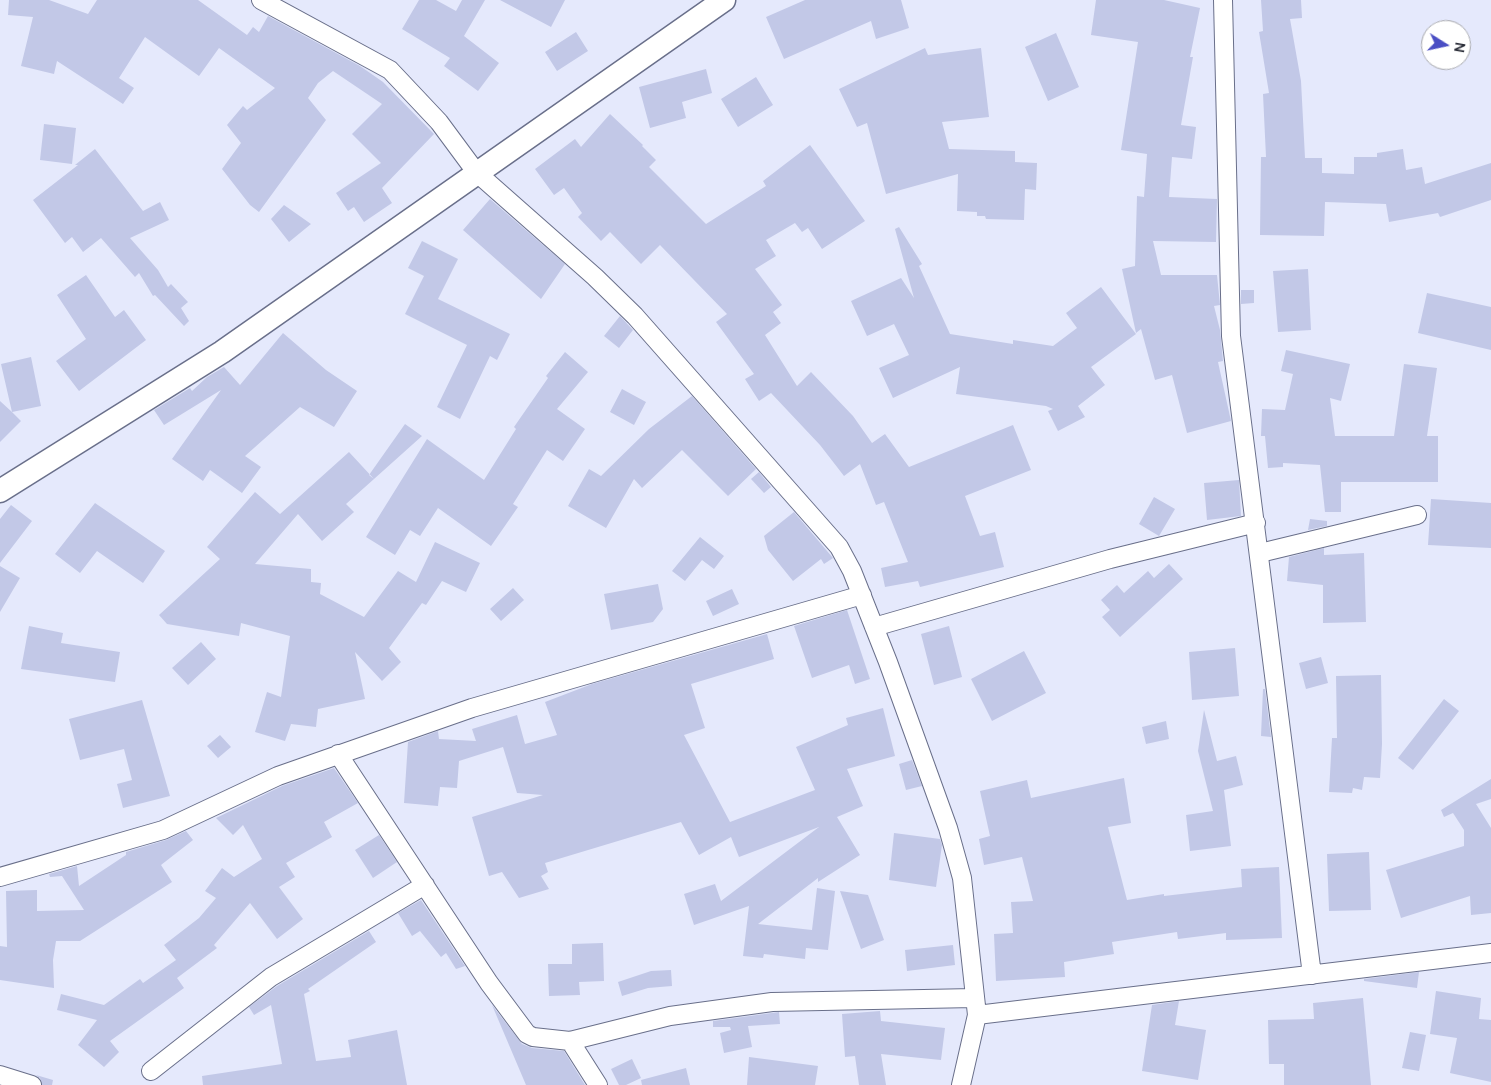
<!DOCTYPE html>
<style>
body{margin:0}
#map{position:relative;width:1491px;height:1085px;overflow:hidden;background:#e5e9fc;font-family:Manrope,sans-serif}
canvas{display:block}
.north{position:absolute;left:1421px;top:20px;width:50px;height:50px;box-sizing:border-box;background:#fff;border:1px solid #a9aaaf;border-radius:50%;rotate:100deg;font-size:14px;font-weight:700;line-height:20px;text-align:center;color:#282b36}
.north::after{content:'';display:block;margin:auto;width:18px;height:22px;background:#4a4ec4;clip-path:polygon(50% 0,100% 100%,50% 72%,0 100%)}
</style>
<div id="map">
<canvas width="1491" height="1085"></canvas>
<div class="north">N</div>
</div>
<script>
const context = document.querySelector('canvas').getContext('2d');
context.lineJoin = 'round';
function paint(path, color) { context.fillStyle = color; context.fill(path, 'evenodd'); }
const toPath = rows => new Path2D(rows.map(r => 'M' + r).join(''));
function stroke(path, color, width, dash) { context.strokeStyle = color; context.lineWidth = width; context.lineCap = dash ? 'butt' : 'round'; context.setLineDash(dash || []); context.stroke(path); }
const building = toPath([
 [9,0,49,0,88,14,97,0,198,0,247,35,253,27,259,32,268,16,360,66,383,82,434,134,382,188,392,203,364,222,354,207,348,211,336,193,381,163,352,134,382,104,333,71,318,83,308,98,326,120,259,212,250,205,222,169,241,143,227,125,243,106,247,110,275,88,219,48,199,76,145,37,119,78,134,88,123,104,57,61,54,74,21,66,33,17,8,15],
 [419,0,436,0,456,11,462,0,485,0,464,36,499,63,478,91,444,66,450,58,402,29],
 [500,0,565,0,551,27],
 [805,0,901,0,909,28,876,39,871,21,784,59,766,17],
 [1096,0,1164,0,1200,8,1190,57,1193,57,1181,125,1196,127,1192,159,1172,157,1169,197,1217,199,1216,242,1153,241,1161,275,1217,275,1220,305,1214,306,1220,330,1223,361,1218,362,1231,421,1187,433,1172,375,1155,380,1141,329,1136,333,1122,269,1135,266,1137,196,1144,197,1147,154,1121,150,1138,42,1091,35],
 [1261,0,1301,0,1302,18,1290,19,1301,81,1305,158,1322,158,1322,173,1354,174,1354,157,1377,157,1377,153,1403,149,1406,170,1422,167,1425,184,1491,163,1491,200,1440,217,1438,213,1389,222,1386,204,1325,202,1324,236,1260,235,1261,157,1266,157,1263,94,1269,93,1259,32,1263,31],
 [576,32,588,51,557,71,545,52],
 [1056,33,1079,87,1048,101,1025,47],
 [925,48,928,55,981,48,989,117,942,122,949,149,1015,151,1015,162,1037,163,1036,190,1025,189,1024,220,986,219,985,216,977,216,977,212,957,211,958,174,886,194,867,123,857,127,839,89],
 [706,69,712,93,682,102,686,118,650,128,639,87],
 [756,77,773,105,738,127,721,99],
 [610,114,643,145,642,146,656,160,649,167,706,224,766,186,763,181,810,145,865,221,822,249,808,228,802,232,795,223,766,240,776,256,755,269,782,305,773,312,781,323,765,335,797,386,811,372,853,416,872,443,885,434,909,467,1013,425,1031,470,965,496,980,536,995,532,1004,567,920,587,918,581,885,587,881,568,908,562,884,502,876,505,860,464,844,476,820,445,771,393,759,401,745,379,754,374,716,322,727,314,660,245,641,264,610,232,601,241,578,217,582,213,564,188,554,195,535,169,575,139,581,147],
 [44,124,76,128,72,164,40,160],
 [95,149,143,211,160,202,169,220,130,238,158,270,168,287,171,284,188,302,181,308,189,321,184,326,155,295,153,296,139,273,135,277,101,238,83,252,72,237,65,243,33,200,78,165,75,165],
 [490,199,565,264,541,299,463,230],
 [284,205,311,224,289,242,271,219],
 [899,227,922,264,919,266,950,334,1013,344,1013,340,1053,346,1077,328,1066,313,1101,287,1136,334,1091,367,1105,385,1078,406,1085,417,1058,431,1048,411,1053,409,1046,406,956,394,960,367,893,398,879,368,909,355,894,324,867,336,851,301,901,278,914,298,895,229],
 [422,241,458,259,438,299,510,334,497,360,490,356,460,419,437,407,467,345,405,314,424,276,408,268],
 [1308,269,1311,330,1278,332,1273,271],
 [86,275,115,317,124,310,146,340,79,391,56,361,86,339,57,295],
 [1241,290,1254,290,1254,303,1241,304],
 [1427,293,1491,307,1491,350,1418,333],
 [620,316,633,330,619,348,604,336],
 [283,333,326,370,357,391,334,427,300,407,245,456,261,467,242,493,210,470,203,481,172,459,221,390,164,425,154,410,190,388,192,391,207,377,224,367,240,385],
 [1286,350,1350,364,1341,401,1330,398,1335,436,1394,436,1404,364,1437,368,1427,436,1438,436,1438,482,1341,482,1341,512,1325,512,1320,465,1283,463,1283,467,1268,468,1265,436,1261,436,1262,409,1285,410,1293,374,1281,371],
 [565,352,588,372,557,409,585,429,563,461,547,450,513,504,518,507,491,546,438,508,420,536,410,530,395,555,366,537,427,439,484,480,516,429,514,427,548,378,546,376],
 [31,357,41,406,12,412,21,421,0,442,0,401,12,412,1,364],
 [622,389,646,402,634,425,610,412],
 [692,396,756,469,728,496,682,450,642,488,634,479,606,528,568,506,589,469,601,476,649,429],
 [405,424,422,436,374,479,369,475],
 [349,452,374,479,346,504,354,512,322,541,298,514,255,564,311,569,311,582,321,583,320,594,364,617,398,571,416,582,435,542,480,563,466,592,442,581,426,605,422,603,389,648,401,662,382,681,355,652,365,699,318,709,316,727,291,724,285,741,255,732,267,692,281,697,290,636,241,623,239,636,167,624,159,615,220,559,207,547,255,492,280,514],
 [759,472,771,487,764,493,751,479],
 [1239,480,1241,516,1207,520,1204,483],
 [1154,497,1175,509,1159,536,1139,524],
 [1431,499,1491,503,1491,548,1428,545],
 [95,503,165,551,143,583,97,551,80,573,55,554],
 [11,505,32,521,0,563,0,519],
 [794,512,833,558,824,564,821,559,793,581,768,550,764,536],
 [1310,519,1327,521,1327,526,1308,530],
 [700,537,724,556,714,569,702,560,685,581,672,571],
 [1324,548,1324,555,1364,553,1366,622,1323,623,1323,585,1287,581,1289,557],
 [1169,564,1183,579,1120,637,1102,617,1110,610,1101,600,1117,585,1124,593,1148,571,1154,578],
 [0,566,20,578,0,612],
 [658,584,663,609,653,622,611,630,604,594],
 [513,588,524,600,501,621,490,609],
 [732,589,739,604,713,616,706,601],
 [847,610,870,679,855,684,849,665,812,678,794,626],
 [29,626,63,633,61,643,120,652,115,682,21,669],
 [949,626,962,677,934,685,921,634],
 [767,634,774,659,691,684,705,728,684,735,730,822,815,790,796,747,848,725,846,718,883,708,895,756,847,769,863,806,837,817,860,855,818,882,818,878,758,924,812,930,817,888,835,891,828,950,806,948,805,959,764,954,763,958,743,956,749,906,694,925,684,894,715,884,721,901,819,827,739,857,731,837,699,855,681,822,545,863,548,872,541,876,549,889,519,898,502,872,489,876,472,817,543,795,517,793,503,747,459,761,457,788,440,787,438,806,404,803,408,742,438,731,439,739,476,741,472,729,517,715,525,744,557,735,545,702,592,684],
 [201,642,216,659,188,685,172,668],
 [1235,648,1239,696,1192,700,1189,652],
 [1024,651,1046,693,992,721,971,679],
 [1321,657,1328,683,1306,689,1299,663],
 [1381,675,1382,744,1380,778,1364,777,1362,790,1353,788,1352,793,1329,792,1332,738,1337,738,1336,676],
 [1263,689,1265,689,1271,737,1261,736],
 [1444,699,1459,711,1413,770,1398,758],
 [142,700,170,796,123,808,117,784,132,780,124,749,80,760,69,719],
 [1204,710,1217,761,1236,756,1243,785,1224,790,1231,846,1190,851,1186,815,1213,811,1198,751],
 [1166,721,1169,739,1146,744,1142,727],
 [220,735,231,747,218,758,207,746],
 [912,760,922,786,906,790,899,764],
 [334,768,358,803,324,822,332,837,286,863,295,877,279,887,303,919,277,939,250,903,214,945,217,948,177,978,184,988,110,1041,119,1052,104,1067,78,1045,97,1020,57,1010,61,994,104,1005,140,979,143,983,176,960,164,945,199,918,216,898,205,891,222,868,234,877,262,859,243,825,233,835,216,818,282,786],
 [1124,778,1131,823,1108,827,1127,900,1164,894,1164,896,1242,887,1241,869,1279,867,1282,938,1226,940,1226,933,1178,939,1177,932,1112,942,1114,954,1064,962,1065,977,996,981,994,934,1013,933,1011,902,1033,901,1022,857,984,865,979,839,990,836,980,791,1027,780,1031,798],
 [1491,779,1491,799,1476,804,1491,828,1491,913,1471,915,1470,896,1401,918,1386,870,1464,846,1464,830,1453,813,1444,817,1441,810],
 [186,831,193,840,161,865,172,882,80,941,56,941,53,960,54,988,0,980,0,946,7,947,6,891,37,890,37,911,84,910,62,876,50,877,49,874,77,866,79,886,126,855,126,852,166,840],
 [894,833,940,839,942,845,936,887,889,880],
 [379,835,397,862,373,878,355,850],
 [1369,852,1371,910,1329,911,1327,854],
 [840,891,868,895,884,940,861,949],
 [421,900,465,966,456,969,446,953,441,957,420,931,412,936,398,913],
 [369,931,376,942,308,989,310,991,304,994,316,1061,351,1057,348,1040,397,1030,407,1085,203,1085,202,1076,282,1064,271,1005,254,1015,249,1007,277,986],
 [603,943,604,981,579,982,580,995,549,996,548,964,572,964,572,944],
 [953,945,955,965,907,971,905,950],
 [671,970,672,986,648,988,622,996,618,982,651,971],
 [1419,972,1417,988,1364,981,1364,979],
 [1436,991,1481,998,1479,1019,1491,1020,1491,1082,1450,1073,1457,1038,1430,1034],
 [1363,998,1371,1085,1284,1085,1284,1064,1269,1064,1268,1020,1314,1019,1313,1003],
 [1179,1001,1175,1025,1206,1030,1198,1080,1142,1071,1152,1005],
 [492,1005,522,1044,532,1048,564,1051,585,1085,526,1085],
 [880,1011,881,1021,945,1028,941,1060,881,1054,886,1085,859,1085,855,1056,845,1057,842,1014],
 [779,1012,780,1024,748,1026,752,1047,724,1053,720,1033,731,1030,730,1027,713,1027,713,1021],
 [1410,1032,1426,1035,1419,1071,1402,1068],
 [749,1057,818,1066,815,1085,747,1085],
 [632,1059,641,1078,626,1085,619,1085,611,1069],
 [686,1068,690,1085,642,1085,641,1080],
 [36,1075,53,1080,52,1085,42,1085,40,1078]
]);
const minor = toPath([
 [261,0,390,70,439,122,476,172,595,277,635,316,839,547,852,571,888,662,948,828,962,878,977,1015,961,1085],
 [1223,0,1231,336,1312,975],
 [1260,553,1417,515],
 [874,627,1110,559,1256,523],
 [338,754,489,983,527,1034,533,1037,570,1041,670,1016,772,1002,974,998],
 [0,877,163,830,278,776,472,708,862,595],
 [977,1015,1491,953],
 [570,1041,598,1085],
 [151,1071,271,977,425,885],
 [0,1075,32,1085]
]);
const tertiary = toPath([
 [0,491,222,352,724,0]
]);
paint(building, '#c2c8e7');
stroke(minor, '#696f8a', 20);
stroke(tertiary, '#696f8a', 25);
stroke(minor, '#fff', 18);
stroke(tertiary, '#fff', 22);
</script>
